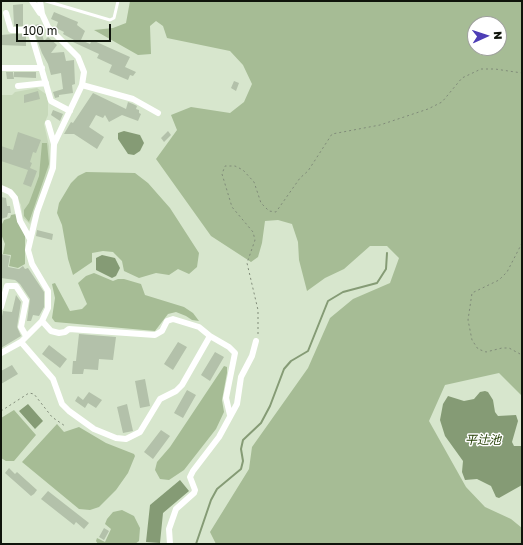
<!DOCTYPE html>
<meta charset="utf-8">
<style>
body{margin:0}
#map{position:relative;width:523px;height:545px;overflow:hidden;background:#d7e6cd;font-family:"Golos Text",sans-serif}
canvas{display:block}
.frame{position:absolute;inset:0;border:2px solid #0f140b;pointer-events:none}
.north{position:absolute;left:467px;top:16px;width:40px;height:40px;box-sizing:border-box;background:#fff;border:1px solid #9fa19d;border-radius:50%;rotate:87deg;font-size:11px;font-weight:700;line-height:16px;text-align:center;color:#0f140b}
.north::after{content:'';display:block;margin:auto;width:14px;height:18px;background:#4e3eb6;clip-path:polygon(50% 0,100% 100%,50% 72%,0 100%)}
.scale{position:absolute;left:16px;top:24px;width:95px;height:18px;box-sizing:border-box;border:2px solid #0f140b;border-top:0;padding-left:5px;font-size:12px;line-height:14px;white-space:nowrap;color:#0f140b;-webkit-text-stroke:3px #fff;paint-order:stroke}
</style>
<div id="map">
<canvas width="523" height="545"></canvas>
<div class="frame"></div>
<div class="north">N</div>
<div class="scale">100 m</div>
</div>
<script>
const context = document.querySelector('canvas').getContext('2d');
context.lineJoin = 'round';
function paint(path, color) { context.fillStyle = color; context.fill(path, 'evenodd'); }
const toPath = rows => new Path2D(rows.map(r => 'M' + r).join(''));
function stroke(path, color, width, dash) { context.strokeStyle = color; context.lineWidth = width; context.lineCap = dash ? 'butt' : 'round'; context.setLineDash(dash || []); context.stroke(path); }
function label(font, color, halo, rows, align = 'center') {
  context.font = font + ' "Golos Text","Noto Sans JP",sans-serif'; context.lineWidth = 3; context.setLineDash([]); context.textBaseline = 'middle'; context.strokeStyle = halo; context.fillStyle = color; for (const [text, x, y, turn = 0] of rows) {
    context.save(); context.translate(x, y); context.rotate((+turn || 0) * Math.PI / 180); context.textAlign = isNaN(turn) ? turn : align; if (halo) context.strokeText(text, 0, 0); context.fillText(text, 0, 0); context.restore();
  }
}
const built = toPath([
 [37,88,46,94,48,102,48,115,44,124,49,146,50,161,47,178,30,224,23,218,21,205,15,193,7,187,1,185,1,95,12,95,15,92]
]);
const green = toPath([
 [130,1,522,1,522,396,499,373,445,385,429,421,466,487,485,507,511,519,522,528,522,544,216,544,210,532,249,469,252,447,308,368,330,318,353,299,390,283,399,258,387,246,370,246,344,269,325,278,307,291,299,260,298,242,292,224,278,220,265,221,262,243,258,257,251,262,211,236,156,159,177,130,171,115,191,107,230,113,244,102,252,84,243,65,230,51,167,38,163,26,156,21,150,26,151,54,138,55,94,30,113,28,126,23],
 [475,24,499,24,499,48,475,48],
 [42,143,47,143,49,164,29,222,24,216,24,210,29,203,39,176],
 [86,172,135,173,148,183,170,208,199,253,197,267,189,274,178,269,169,275,156,273,139,278,124,271,122,261,113,252,103,251,92,253,92,262,73,275,68,259,62,225,57,213,59,203,71,183,78,176],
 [16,214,25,236,25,264,18,268,9,266,11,255,3,254,5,244,1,234,1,226,4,220,10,218,11,215],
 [94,273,113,281,118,279,124,279,141,284,145,295,184,307,193,313,199,321,192,320,186,316,176,312,168,314,155,331,55,322,52,318,55,298,52,284,55,283,70,311,82,309,87,304,78,283,86,276],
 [224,366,227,367,227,373,222,400,224,412,216,429,184,470,169,480,160,479,155,470,157,462,170,447],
 [14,410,36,435,14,461,6,461,1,458,1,418],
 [57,424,64,432,79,427,106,443,134,454,135,456,128,473,116,490,99,507,90,510,79,509,22,462],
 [122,510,134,516,140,528,139,541,135,544,98,544,96,541,97,538,105,542,111,529,105,524,107,519,113,512]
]);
const water = toPath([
 [124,131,140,135,144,143,140,151,134,155,128,154,118,139,118,133],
 [102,255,115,258,120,268,116,276,112,278,96,270,96,258],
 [485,391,488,392,493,400,495,412,498,416,516,415,518,421,512,442,514,446,522,446,522,485,499,498,496,497,491,486,477,479,465,480,462,472,463,461,445,436,440,420,443,404,448,396,464,401,474,399,480,392],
 [28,404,43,421,35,429,19,411],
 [180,480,189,491,163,513,160,543,146,542,150,505]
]);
const stream = toPath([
 [196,544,211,500,217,489,241,469,243,461,241,449,243,440,261,423,270,406,284,369,291,361,308,351,328,301,343,292,377,283,386,269,387,253]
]);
const building = toPath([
 [23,4,23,26,14,26,13,5],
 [54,12,78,22,77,25,85,31,81,40,90,44,92,40,130,57,125,67,136,72,133,76,130,75,128,80,109,72,112,65,97,58,99,54,73,42,74,40,63,34,64,32,56,28,58,22,51,19],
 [39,24,44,41,48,37,57,45,51,53,64,52,66,61,74,60,75,84,72,85,73,93,59,95,59,97,55,98,53,92,63,89,61,73,51,75,48,64,42,53,32,26],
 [13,34,26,34,26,46,1,45,1,35],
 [6,72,13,72,14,79,7,79],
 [14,72,36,72,36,78,14,77],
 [234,81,239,83,236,91,231,88],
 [38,91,40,99,24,103,24,95],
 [93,93,126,109,128,102,133,104,137,106,136,109,139,110,139,113,141,114,138,121,122,115,109,122,105,115,103,118,96,115,89,127,104,137,97,149,74,134,64,134,71,122,73,123],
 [53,110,63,114,60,121,51,115],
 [168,131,171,135,164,142,161,138],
 [18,132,41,140,36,153,33,152,30,162,32,163,30,168,37,171,31,187,23,184,28,170,1,161,1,146,13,150],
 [1,197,6,198,7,206,10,206,11,213,8,213,7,217,1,219],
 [37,230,53,234,52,240,36,236],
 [1,254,10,256,8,267,19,269,23,266,25,269,28,268,44,292,44,307,39,316,33,315,31,321,27,321,30,299,20,284,15,280,1,278],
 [16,295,21,302,17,327,21,336,1,348,1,322,3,311,12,312],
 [79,334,116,337,113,360,99,359,98,370,84,369,83,374,72,374,73,361,76,361],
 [178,342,187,347,173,370,164,364],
 [49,345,67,359,60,368,42,354],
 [215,352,224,357,210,381,201,375],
 [12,365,18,374,1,384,1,371],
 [145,379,150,406,140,408,135,381],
 [187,390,196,395,183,418,174,413],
 [89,392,102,400,96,408,88,403,85,408,75,401,78,396,83,400],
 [127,404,133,431,123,433,117,407],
 [161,430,170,436,153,459,144,452],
 [9,468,15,474,17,472,37,490,34,494,31,496,5,473],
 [48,491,89,523,84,529,76,522,74,525,41,499],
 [104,528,109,531,104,540,99,537]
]);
const path = toPath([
 [522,243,507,272,499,280,472,293,468,320,472,340,478,349,486,352,502,348,509,348,522,355],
 [258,334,258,310,247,263,255,240,253,232,232,207,222,174,225,166,235,166,243,170,254,182,261,203,269,211,276,212,300,178,308,171,332,134,380,125,428,109,442,102,462,78,481,69,495,69,522,73],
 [1,411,29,393,34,394,52,417,65,426]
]);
const lane = toPath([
 [46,1,110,20,114,18,118,1]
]);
const street = toPath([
 [32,1,40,13],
 [40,1,42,14,48,27,78,57,84,72,82,85,54,144],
 [6,13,11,30,30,30,51,101,70,111],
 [1,68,42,68],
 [82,85,133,99,158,113],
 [18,86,46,83],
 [1,188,10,192,15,198,20,221,30,239],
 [1,307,7,286,16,286,26,301,21,327,26,336],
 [42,321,51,331,59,333,65,332,69,329,155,335,162,331,167,321,173,319,199,327,210,336,229,347,235,353,226,398,230,415],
 [21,342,53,379,62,404,69,411,94,429,116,438,126,439,140,432,160,399,176,391,182,385,210,336],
 [1,353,21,342,42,321,48,308,48,291,32,264,28,250,37,212,53,168,54,144,48,123],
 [170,544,169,529,176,509,194,493,195,490,190,477,193,471,219,437,237,404,241,377,252,356,256,341]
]);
const waterNames = [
 ["平辻池",483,440]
];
paint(built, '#c7d9ba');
paint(green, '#a6bc95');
paint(water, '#859b75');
stroke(stream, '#859b75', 2);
paint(building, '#b3c1aa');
stroke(path, '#808b79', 1, [2, 3]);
stroke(lane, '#fff', 3);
stroke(street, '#fff', 6);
label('italic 12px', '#213d01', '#fff', waterNames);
</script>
